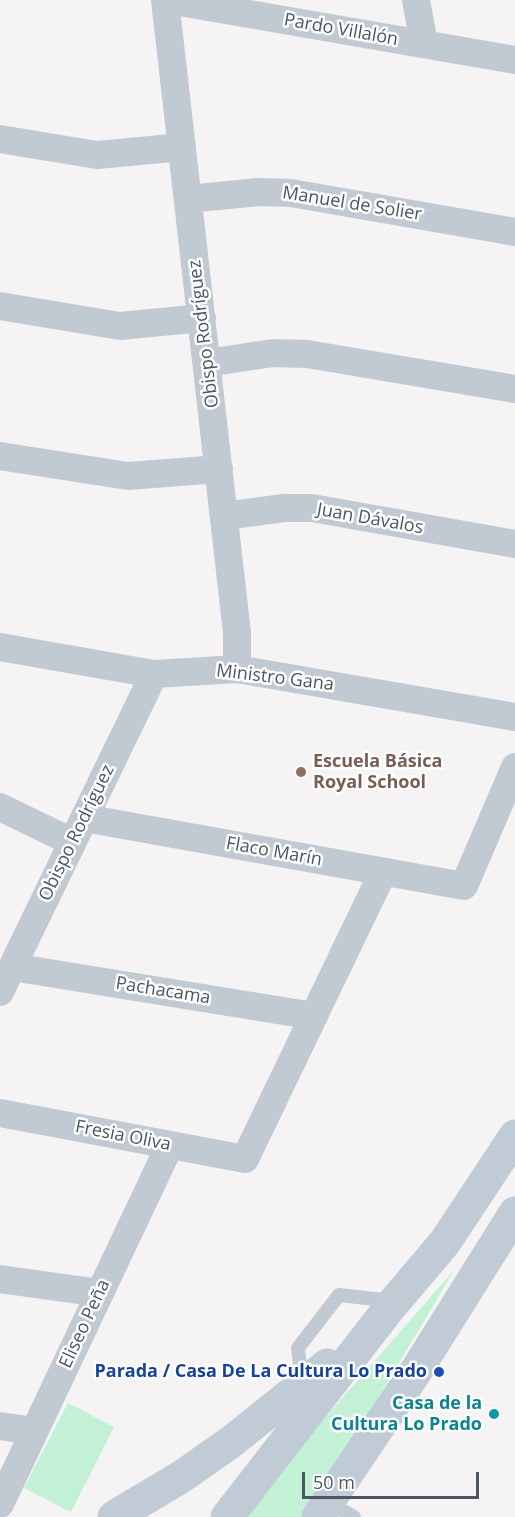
<!DOCTYPE html>
<meta charset="utf-8">
<style>
body{margin:0}
#map{position:relative;width:515px;height:1517px;overflow:hidden;background:#f5f3f3;font-family:"Open Sans",sans-serif}
canvas{display:block}
.scale{position:absolute;left:302px;top:1472px;width:177px;height:27px;box-sizing:border-box;border:3px solid #4a5661;border-top:0;padding-left:8px;font-size:18px;line-height:21px;white-space:nowrap;color:#4a5661;-webkit-text-stroke:4px #fff;paint-order:stroke}
</style>
<div id="map">
<canvas width="515" height="1517"></canvas>
<div class="scale">50 m</div>
</div>
<script>
const context = document.querySelector('canvas').getContext('2d');
context.lineJoin = 'round';
function paint(path, color) { context.fillStyle = color; context.fill(path, 'evenodd'); }
const toPath = rows => new Path2D(rows.map(r => 'M' + r).join(''));
function stroke(path, color, width, dash) { context.strokeStyle = color; context.lineWidth = width; context.lineCap = dash ? 'butt' : 'round'; context.setLineDash(dash || []); context.stroke(path); }
function label(font, color, halo, rows, align = 'center') {
  context.font = font + ' "Open Sans",sans-serif'; context.lineWidth = 5; context.setLineDash([]); context.textBaseline = 'middle'; context.strokeStyle = halo; context.fillStyle = color; for (const [text, x, y, turn = 0] of rows) {
    context.save(); context.translate(x, y); context.rotate((+turn || 0) * Math.PI / 180); context.textAlign = isNaN(turn) ? turn : align; if (halo) context.strokeText(text, 0, 0); context.fillText(text, 0, 0); context.restore();
  }
}
const green = toPath([
 [455,1269,357,1433,302,1517,243,1517,274,1476],
 [68,1403,114,1427,71,1512,24,1488]
]);
const lane = toPath([
 [302,1381,298,1348,339,1295,393,1301],
 [328,1502,354,1517]
]);
const street = toPath([
 [165,0,237,633,237,669],
 [168,0,515,60],
 [416,0,424,44],
 [0,139,97,155,182,147],
 [188,199,259,192,291,193,515,232],
 [0,306,120,326,202,318],
 [207,363,273,353,307,354,515,389],
 [0,456,128,476,219,469],
 [224,516,284,508,312,508,515,544],
 [0,647,154,674,237,669,515,717],
 [0,807,72,842],
 [84,818,464,886,515,767],
 [12,967,314,1016],
 [0,992,154,674],
 [0,1113,245,1159,383,872],
 [0,1279,100,1293],
 [0,1426,34,1431],
 [0,1504,170,1145]
]);
const secondary = toPath([
 [114,1517,181,1477,231,1442,327,1365],
 [227,1517,390,1307,445,1242,515,1136],
 [318,1517,416,1371,515,1213]
]);
const markers = [
 [301,772,6,"#8d6e63"],
 [439,1372,6,"#1a4fb4"],
 [494,1414,6,"#0f9aa8"]
];
const streetNames = [
 ["Pardo Villalón",341,30,10],
 ["Manuel de Solier",352,204,9],
 ["Obispo Rodríguez",204,334,-97],
 ["Juan Dávalos",370,519,10],
 ["Ministro Gana",275,678,7],
 ["Obispo Rodríguez",77,833,-64],
 ["Flaco Marín",274,852,10],
 ["Pachacama",163,991,9],
 ["Fresia Oliva",123,1136,11],
 ["Eliseo Peña",85,1324,-65]
];
const educationNames = [
 ["Escuela Básica",313,762],
 ["Royal School",313,783]
];
const transitNames = [
 ["Parada / Casa De La Cultura Lo Prado",427,1372]
];
const cultureNames = [
 ["Casa de la",482,1404],
 ["Cultura Lo Prado",482,1425]
];
paint(green, '#c3f1d5');
stroke(lane, '#c1cad2', 14);
stroke(street, '#c1cad2', 28);
stroke(secondary, '#c1cbd6', 33);
for (const [x, y, r, color] of markers) { const dot = new Path2D(); dot.arc(x, y, r, 0, 2 * Math.PI); context.fillStyle = color; context.fill(dot); stroke(dot, '#fff', 2); }
label('18px', '#4a5661', '#fff', streetNames);
label('bold 18px', '#785e54', '#fff', educationNames, 'left');
label('bold 18px', '#164399', '#fff', transitNames, 'right');
label('bold 18px', '#0d838f', '#fff', cultureNames, 'right');
</script>
